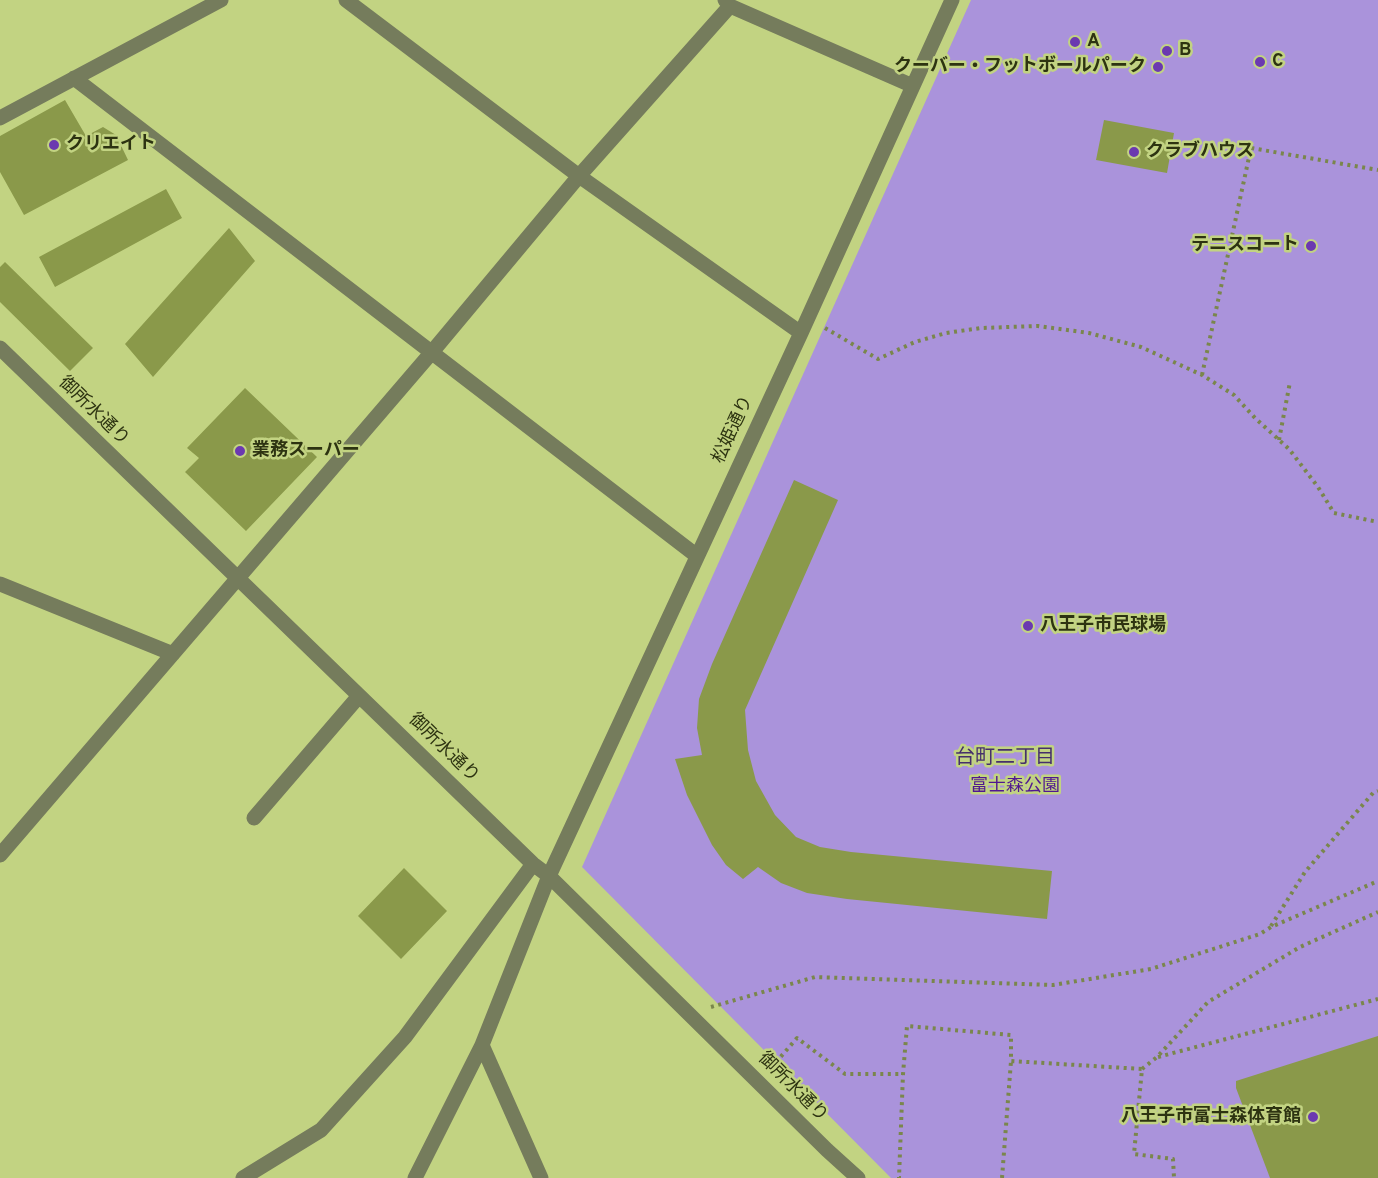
<!DOCTYPE html>
<meta charset="utf-8">
<style>
body{margin:0}
canvas{display:block;background:#c2d382}
</style>
<canvas width="1378" height="1178"></canvas>
<script>
const context = document.querySelector('canvas').getContext('2d');
context.lineJoin = 'round';
function paint(path, color) { context.fillStyle = color; context.fill(path, 'evenodd'); }
const toPath = rows => new Path2D(rows.map(r => 'M' + r).join(''));
function stroke(path, color, width, dash) { context.strokeStyle = color; context.lineWidth = width; context.lineCap = dash ? 'butt' : 'round'; context.setLineDash(dash || []); context.stroke(path); }
function label(font, color, halo, rows, align = 'center') {
  context.font = font + ' Overpass,"Noto Sans JP",sans-serif'; context.lineWidth = 5; context.setLineDash([]); context.textBaseline = 'middle'; context.strokeStyle = halo; context.fillStyle = color; for (const [text, x, y, turn = 0] of rows) {
    context.save(); context.translate(x, y); context.rotate((+turn || 0) * Math.PI / 180); context.textAlign = isNaN(turn) ? turn : align; if (halo) context.strokeText(text, 0, 0); context.fillText(text, 0, 0); context.restore();
  }
}
const green = toPath([
 [971,0,1378,0,1378,1178,891,1178,582,867]
]);
const building = toPath([
 [65,100,86,136,103,127,116,135,128,160,24,215,0,172,0,136],
 [1104,120,1174,133,1167,173,1096,160],
 [166,189,182,218,55,287,39,257],
 [229,228,255,261,153,377,125,344],
 [5,262,93,348,70,371,0,302,0,267],
 [245,388,317,457,246,531,185,472,199,458,187,448],
 [794,480,838,500,745,710,748,750,756,781,775,815,796,837,820,847,851,852,1052,871,1047,919,847,899,807,893,781,883,758,867,743,879,726,865,712,845,687,795,675,759,702,755,697,728,699,699,712,664],
 [404,868,447,911,401,959,358,916],
 [1378,1036,1378,1178,1270,1178,1236,1088,1236,1081]
]);
const path = toPath([
 [825,328,878,359,915,342,946,333,981,328,1038,326,1089,333,1141,347,1202,375,1234,395,1255,418,1289,449,1318,487,1334,513,1378,522],
 [1202,375,1251,148,1378,170],
 [1279,440,1290,382],
 [1271,926,1305,872,1373,793,1378,791],
 [711,1007,815,977,1053,985,1151,969,1260,934,1271,927,1378,881],
 [1158,1057,1378,999],
 [771,1068,797,1038,845,1074,903,1074],
 [1142,1069,1157,1057,1208,1002,1300,947,1378,912],
 [901,1178,899,1178,903,1074,907,1026,1011,1035,1011,1061,1142,1069,1134,1154,1173,1159,1174,1178],
 [1002,1178,1011,1061]
]);
const minor = toPath([
 [346,0,579,176,801,333],
 [725,0,730,6,913,86],
 [74,78,697,556],
 [0,118,221,0],
 [0,348,533,864,549,876,827,1150,858,1178],
 [0,584,173,654],
 [254,818,359,696],
 [0,855,432,352,579,176,730,6],
 [482,1045,541,1178],
 [243,1178,321,1130,405,1037,533,864],
 [415,1178,482,1045,549,876,801,333,952,0]
]);
const markers = [
 [1075,42,6,"#6b39b0"],
 [1167,51,6,"#6b39b0"],
 [1260,62,6,"#6b39b0"],
 [1158,67,6,"#6b39b0"],
 [54,145,6,"#6b39b0"],
 [1134,152,6,"#6b39b0"],
 [1311,246,6,"#6b39b0"],
 [240,451,6,"#6b39b0"],
 [1028,626,6,"#6b39b0"],
 [1313,1117,6,"#6b39b0"]
];
const poiNames = [
 ["A",1087,42],
 ["B",1179,51],
 ["C",1272,62],
 ["クーバー・フットボールパーク",1146,67,"right"],
 ["クリエイト",66,145],
 ["クラブハウス",1146,152],
 ["テニスコート",1299,246,"right"],
 ["業務スーパー",252,451],
 ["八王子市民球場",1040,626],
 ["八王子市富士森体育館",1301,1117,"right"]
];
const streetNames = [
 ["御所水通り",93,412,44],
 ["松姫通り",734,430,-65],
 ["御所水通り",443,749,44],
 ["御所水通り",792,1088,45]
];
const parkNames = [
 ["富士森公園",1015,787]
];
const neighbourhoodNames = [
 ["台町二丁目",1005,759]
];
paint(green, '#aa93db');
paint(building, '#8a994a');
stroke(path, '#7a864c', 4, [3, 4.5]);
stroke(minor, '#757c5c', 15);
for (const [x, y, r, color] of markers) { const dot = new Path2D(); dot.arc(x, y, r, 0, 2 * Math.PI); context.fillStyle = color; context.fill(dot); stroke(dot, '#c2d382', 2); }
label('bold 18px', '#2d3311', '#c2d382', poiNames, 'left');
label('18px', '#2d3311', '#c2d382', streetNames);
label('18px', '#501790', '#c2d382', parkNames);
label('20px', '#452f6b', '#c2d382', neighbourhoodNames);
</script>
